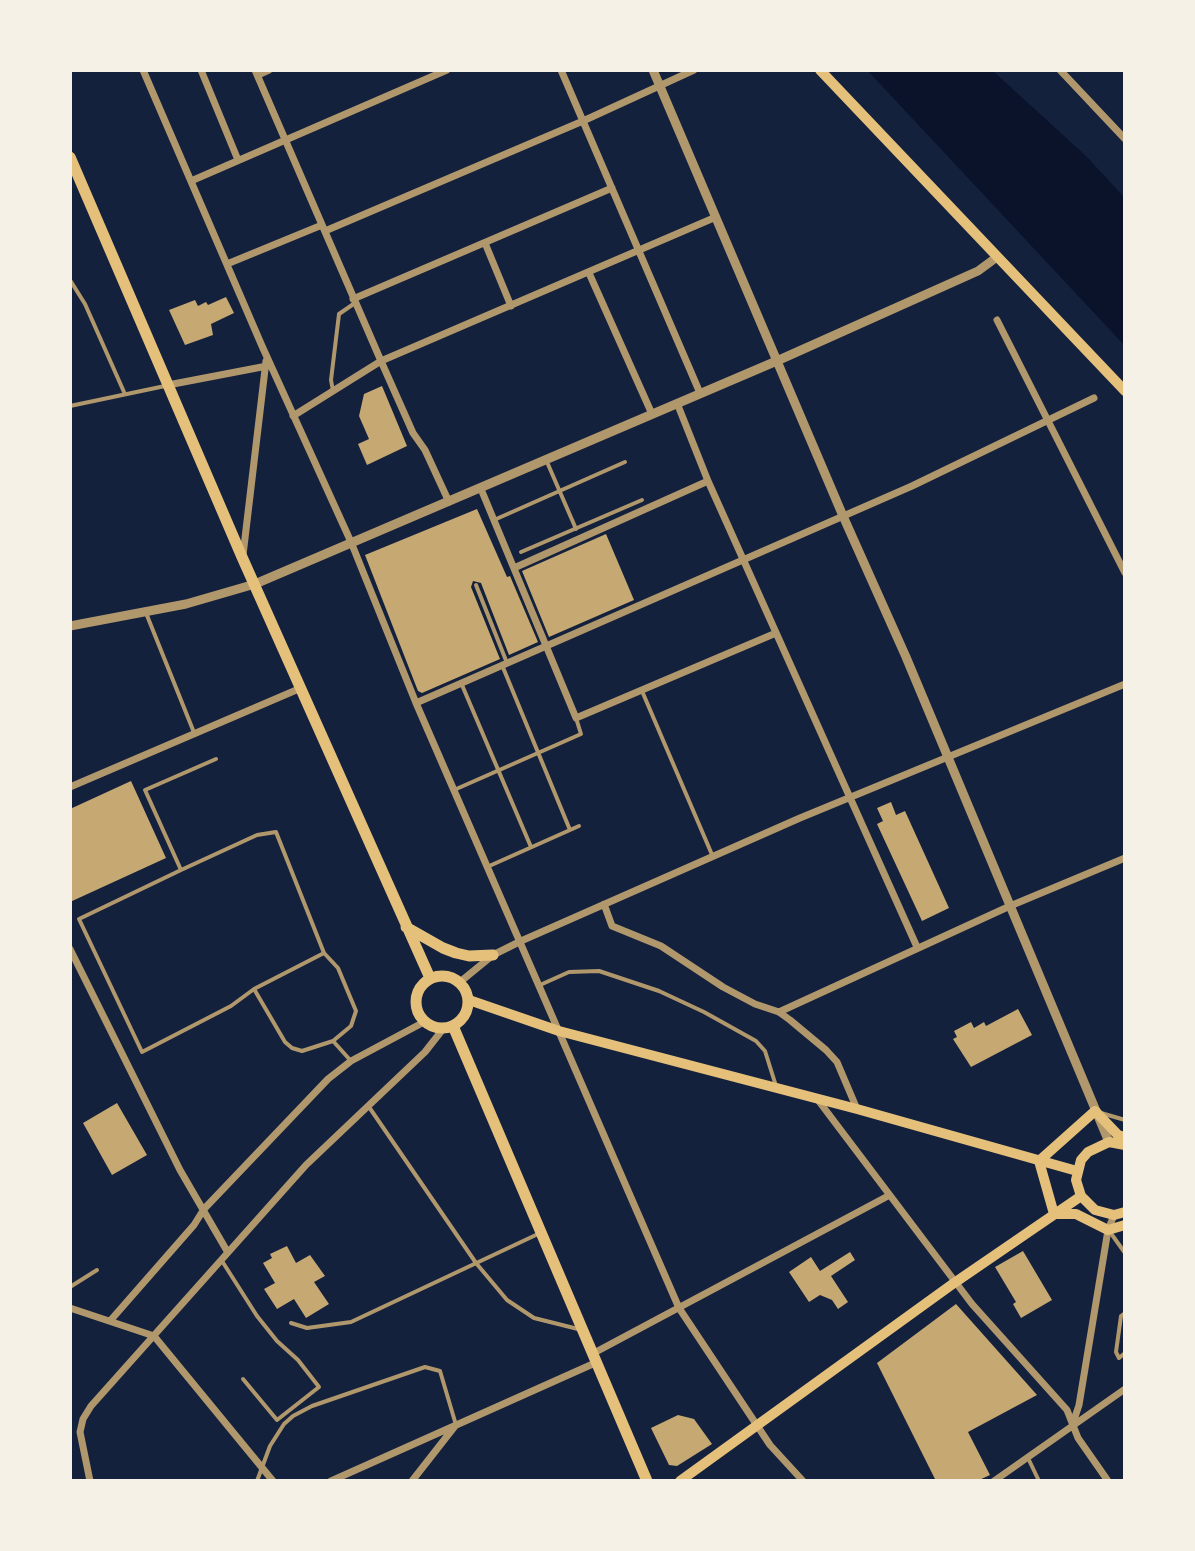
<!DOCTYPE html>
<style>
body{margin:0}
#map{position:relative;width:1195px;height:1551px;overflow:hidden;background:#14213d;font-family:Overpass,sans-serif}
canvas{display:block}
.frame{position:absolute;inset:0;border:72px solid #f6f1e7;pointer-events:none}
</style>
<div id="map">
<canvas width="1195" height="1551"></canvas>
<div class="frame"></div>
</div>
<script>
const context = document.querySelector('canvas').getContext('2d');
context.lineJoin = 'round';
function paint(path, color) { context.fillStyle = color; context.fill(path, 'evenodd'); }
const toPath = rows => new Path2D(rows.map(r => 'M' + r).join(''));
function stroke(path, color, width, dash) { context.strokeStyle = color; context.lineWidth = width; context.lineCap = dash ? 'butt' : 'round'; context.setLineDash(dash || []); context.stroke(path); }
const water = toPath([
 [867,70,992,70,1086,156,1125,198,1125,346]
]);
const building = toPath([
 [226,297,234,313,211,324,213,335,185,345,169,310,195,300,198,306,206,302,208,305],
 [382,386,407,446,367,465,358,444,369,439,359,416,364,394],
 [477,509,507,577,510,576,538,642,509,655,481,583,473,581,471,587,500,659,422,693,418,691,365,555],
 [606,534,634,600,549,637,522,571],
 [131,781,166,858,70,902,70,809],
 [891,802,896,815,905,811,949,908,922,921,877,824,883,821,877,808],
 [1018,1009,1032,1035,971,1067,953,1039,957,1037,954,1031,971,1022,974,1028,984,1022,986,1026],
 [117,1103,147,1155,112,1175,83,1123],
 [287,1246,296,1263,310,1255,325,1276,314,1282,329,1304,306,1318,294,1299,277,1309,264,1289,275,1283,263,1263,272,1258,270,1254],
 [1023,1251,1052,1300,1021,1318,1013,1304,1016,1302,995,1267],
 [850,1252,855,1260,831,1276,848,1302,838,1309,832,1300,820,1295,809,1302,789,1272,811,1257,820,1271],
 [956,1304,1037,1395,968,1432,990,1475,977,1481,936,1481,877,1363],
 [678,1415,694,1419,712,1444,677,1466,669,1465,651,1428]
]);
const service = toPath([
 [70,280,85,304,124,392],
 [333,391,331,380,339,314,355,303],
 [70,406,165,386],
 [547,462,576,529],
 [494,520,625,462],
 [521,552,642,500],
 [476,585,507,663],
 [146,613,195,735],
 [502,665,570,830],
 [462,685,531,847],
 [642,691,713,857],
 [216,759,145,790,181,870,257,835,276,832,324,953],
 [454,790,581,734,576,718],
 [487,867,579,826],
 [181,870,79,919,142,1052,231,1006,254,989],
 [540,985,569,972,599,971,659,991,704,1012,756,1041,765,1051,776,1086],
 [333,1041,302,1051,292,1048,285,1042,254,989,324,953,338,968,356,1011,351,1026,333,1041,351,1061],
 [369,1107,476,1263,507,1300,534,1318,578,1329],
 [1101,1113,1125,1120],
 [1110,1232,1125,1253],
 [222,1261,257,1316,277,1341,298,1360,319,1387,277,1420,243,1379],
 [70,1287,97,1270],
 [1125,1313,1121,1316,1116,1352,1119,1358,1125,1353],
 [291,1323,307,1328,351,1322,538,1234],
 [1028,1458,1039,1481],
 [257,1481,270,1446,284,1424,293,1416,312,1406,425,1367,440,1371,456,1425]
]);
const minor = toPath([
 [143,70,262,346,351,542,416,703,679,1308,770,1445,803,1481],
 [201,70,238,160],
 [255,70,381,361,413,433,425,450,449,502],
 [561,70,700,393],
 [1060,70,1125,139],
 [258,75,269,70],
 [191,181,447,70],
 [325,231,583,121,694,70],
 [485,243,511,306],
 [227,264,322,225],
 [589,273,652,414],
 [353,299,612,188],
 [997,320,1125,573],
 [168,385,267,366],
 [677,403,708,481,917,947],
 [293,416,381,361,716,217],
 [481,489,576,718,776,633],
 [243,555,266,361],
 [514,568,708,481],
 [416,703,912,486,1094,398],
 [70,787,301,688],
 [604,904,612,926,661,946,723,987,755,1004,779,1012,790,1020,826,1050,837,1062,857,1109],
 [70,949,180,1170,227,1251],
 [460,982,493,955,521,941,800,818,1125,684],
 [779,1012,1010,906,1125,858],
 [818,1100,972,1304,1067,1410,1078,1438,1108,1481],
 [70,1308,154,1336,273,1481],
 [110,1321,194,1225,204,1209,328,1079,351,1061,424,1022],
 [592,1354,888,1196],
 [1073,1423,1079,1405,1108,1230,1114,1215],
 [90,1481,80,1432,83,1419,91,1406,306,1165,425,1052,443,1029],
 [331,1481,595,1363],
 [412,1481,455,1426],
 [994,1481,1125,1389]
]);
const tertiary = toPath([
 [653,70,843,516,906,657,1109,1142],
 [70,626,186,604,255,584,779,360,978,271,997,257]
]);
const secondary = toPath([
 [820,70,1125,391],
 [469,1000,559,1031,857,1109,1077,1171],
 [1125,1137,1118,1135,1095,1111,1039,1161,1054,1214,1076,1214,1108,1230,1125,1225],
 [1125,1145,1109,1142,1088,1152,1081,1160,1076,1180,1081,1196,1095,1210,1114,1215,1125,1212],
 [680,1481,954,1283,1081,1196]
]);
const primary = toPath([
 [70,157,242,557,430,978],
 [406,927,443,948,456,953,469,956,493,955],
 '416 1002a26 26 0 1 1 52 0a26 26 0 1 1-52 0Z',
 [453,1026,647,1481]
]);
paint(water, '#0b132b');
paint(building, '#c6a872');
stroke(service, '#b1986c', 4);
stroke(minor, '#b1986c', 7);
stroke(tertiary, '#b1986c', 9);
stroke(secondary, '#e5c07b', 10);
stroke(primary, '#e5c07b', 11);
</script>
